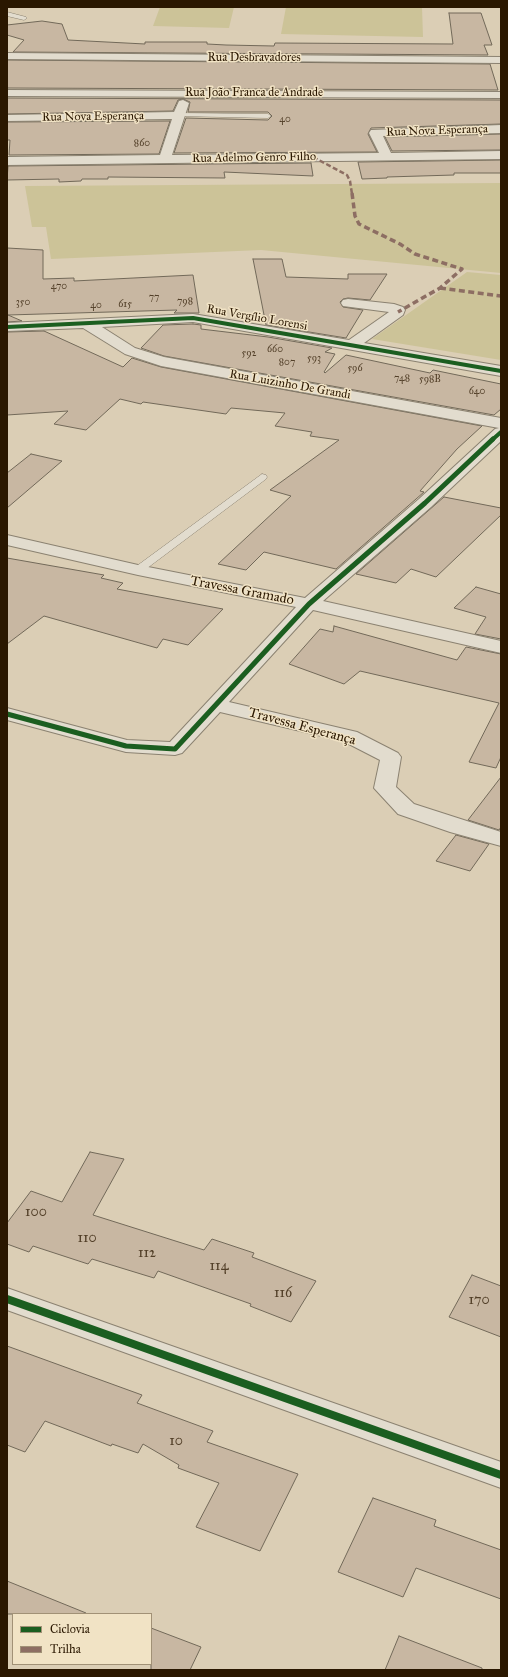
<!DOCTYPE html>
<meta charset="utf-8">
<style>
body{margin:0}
#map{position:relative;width:508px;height:1677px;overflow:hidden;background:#dbceb5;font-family:"IM FELL Great Primer",serif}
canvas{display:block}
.frame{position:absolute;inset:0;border:8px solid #2a1700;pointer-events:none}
.legend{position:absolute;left:12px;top:1613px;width:140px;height:52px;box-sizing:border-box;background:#f1e3c5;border:1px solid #a19176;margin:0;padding:5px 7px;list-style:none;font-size:12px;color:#2a1700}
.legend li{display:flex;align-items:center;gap:8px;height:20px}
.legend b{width:20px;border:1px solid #a19176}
</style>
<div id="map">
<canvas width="508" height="1677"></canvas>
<div class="frame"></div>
<ul class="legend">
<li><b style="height:5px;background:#1b5e20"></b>Ciclovia</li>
<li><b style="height:5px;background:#8d6e63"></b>Trilha</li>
</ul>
</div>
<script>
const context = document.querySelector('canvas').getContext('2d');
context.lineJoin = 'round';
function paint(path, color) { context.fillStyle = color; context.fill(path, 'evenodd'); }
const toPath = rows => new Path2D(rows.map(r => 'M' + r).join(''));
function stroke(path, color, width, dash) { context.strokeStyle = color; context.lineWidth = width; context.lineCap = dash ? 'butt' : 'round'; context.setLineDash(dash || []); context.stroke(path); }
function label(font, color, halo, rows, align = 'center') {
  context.font = font + ' "IM FELL Great Primer",serif'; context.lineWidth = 3; context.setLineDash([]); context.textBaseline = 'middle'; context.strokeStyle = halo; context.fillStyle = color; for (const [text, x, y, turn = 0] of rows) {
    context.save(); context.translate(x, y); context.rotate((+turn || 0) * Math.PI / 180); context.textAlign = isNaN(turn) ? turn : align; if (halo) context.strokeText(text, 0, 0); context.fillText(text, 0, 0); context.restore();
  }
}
const green = toPath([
 [160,7,234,7,229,28,153,26],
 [286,7,422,7,423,37,281,34],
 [501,183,501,273,261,250,51,259,46,227,32,227,25,186],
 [467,272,501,275,501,360,372,339]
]);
const building = toPath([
 [449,13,481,13,492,45,484,45,488,55,13,52,24,40,7,35,7,25,42,21,62,24,68,40,145,44,145,42,207,42,207,44,226,45,274,46,275,43,453,44,449,13],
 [7,60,490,64,498,90,7,88,7,60],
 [7,98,501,100,501,124,371,128,368,134,377,152,174,153,186,118,268,120,272,116,268,112,188,112,190,102,183,99,178,100,173,111,7,114,7,98],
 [170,121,159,154,9,155,10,140,7,140,7,122,170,121],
 [501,134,501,150,392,151,385,137,501,134],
 [501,160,501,173,454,173,454,175,387,177,387,178,362,179,358,162,501,160],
 [311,163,313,176,224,172,225,178,108,177,108,179,82,179,81,181,59,182,59,179,7,180,8,166,311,163],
 [7,248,43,250,43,279,74,278,74,281,193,275,199,313,174,313,177,310,8,315,22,321,7,322,7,248],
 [253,259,282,259,286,277,348,279,348,274,387,274,370,300,348,298,343,299,340,302,343,307,363,310,346,338,266,325,253,259],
 [193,324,201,325,201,329,268,337,332,348,325,352,335,354,324,372,325,373,346,355,430,373,433,370,501,384,501,409,494,415,164,356,141,348,163,325,193,324],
 [44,331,123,367,132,358,161,367,482,426,457,449,420,491,424,492,336,569,264,552,246,570,218,564,291,496,270,490,339,440,310,436,312,432,275,426,285,413,231,408,226,414,143,402,141,404,120,399,86,430,54,424,68,411,7,415,7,332,44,331],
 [31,454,62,461,7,508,7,473,31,454],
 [444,497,501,508,501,515,436,577,411,569,396,583,356,574,444,497],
 [7,558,104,575,101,578,123,583,117,589,223,609,188,645,163,639,157,648,44,616,7,644,7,558],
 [476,587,501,594,501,639,475,634,486,617,454,608,476,587],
 [334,626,457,660,466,647,501,654,501,757,496,768,469,762,499,703,360,671,344,684,289,664,320,629,333,632,334,626],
 [501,777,501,827,499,830,468,820,501,777],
 [456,835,489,844,470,871,436,861,456,835],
 [90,1152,124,1159,93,1215,204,1250,212,1239,254,1253,252,1257,316,1281,291,1322,250,1306,251,1304,158,1271,154,1278,92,1259,88,1264,33,1246,29,1252,7,1244,7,1223,31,1191,62,1202,90,1152],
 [472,1275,501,1286,501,1337,449,1317,472,1275],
 [7,1346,142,1395,137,1403,213,1431,207,1442,298,1474,260,1551,196,1527,219,1483,178,1468,179,1465,143,1444,138,1453,112,1444,111,1446,45,1421,25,1452,7,1445,7,1346],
 [373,1498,436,1520,434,1526,501,1550,501,1599,416,1568,403,1597,338,1572,373,1498],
 [7,1581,86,1613,85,1614,7,1614,7,1581],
 [151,1628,201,1647,190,1670,151,1670,151,1628],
 [399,1636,482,1668,482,1670,385,1670,399,1636]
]);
const service = toPath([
 [7,12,26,17,27,18,24,20,7,16,7,12],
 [179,113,268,114,271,116,268,118,177,116,176,115,179,113],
 [262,474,266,475,267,477,266,479,142,572,134,572,133,570,134,568,262,474]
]);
const minor = toPath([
 [7,53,501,57,501,63,7,59,7,53],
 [7,90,501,92,501,98,7,96,7,90],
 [183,100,189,103,172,155,379,153,369,133,371,130,501,125,501,133,383,136,391,153,501,151,501,159,7,165,7,157,160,155,172,119,7,121,7,115,174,112,179,101,183,100],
 [348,299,394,304,403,307,405,310,403,315,364,343,501,366,501,376,193,322,102,327,135,348,164,357,501,418,501,441,431,507,323,601,501,641,501,653,313,610,229,702,357,732,398,753,401,757,396,787,414,804,501,832,501,846,450,832,398,814,374,788,380,760,343,741,220,712,182,753,175,755,126,752,7,720,7,708,127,740,170,742,296,607,138,575,7,545,7,535,138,565,305,598,419,499,495,429,499,428,161,366,125,354,83,328,7,331,7,323,193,314,349,340,389,312,343,306,341,303,343,300,348,299],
 [7,1288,501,1462,501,1488,7,1310,7,1288]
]);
const quietFar1 = toPath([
 [313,157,347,175,350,181,352,194]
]);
const quiet = toPath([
 [352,193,355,216,359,224,400,244,415,254,462,269,440,288,398,312],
 [440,288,501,296]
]);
const cyclewayFar2 = toPath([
 [7,327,193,318,501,371],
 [492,440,501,432]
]);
const cyclewayFar1 = toPath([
 [7,714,126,746,175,749,309,604,425,503,493,439]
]);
const cycleway = toPath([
 [7,1299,501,1475]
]);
const farNumbernames = [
 ["40",285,120],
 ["860",142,144],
 ["470",59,287],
 ["77",154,298],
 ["798",185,302],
 ["350",23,303],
 ["615",125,305],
 ["40",96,306],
 ["660",275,350],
 ["592",249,354],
 ["593",314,359],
 ["807",287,363],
 ["596",355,369],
 ["748",402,379],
 ["598B",430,380],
 ["640",477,392]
];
const farStreetnames = [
 ["Rua Desbravadores",254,58],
 ["Rua João Franca de Andrade",254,93],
 ["Rua Nova Esperança",93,117,-1],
 ["Rua Nova Esperança",437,131,-2],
 ["Rua Adelmo Genro Filho",254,158,-1],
 ["Rua Vergílio Lorensi",257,318,10],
 ["Rua Luizinho De Grandi",290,385,10]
];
const streetNames = [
 ["Travessa Gramado",242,591,11],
 ["Travessa Esperança",302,727,15]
];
const nearNumbernames = [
 ["100",36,1213],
 ["110",87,1239],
 ["112",147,1254],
 ["114",219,1267],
 ["116",283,1294],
 ["170",479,1301],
 ["10",176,1442]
];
paint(green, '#ccc398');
paint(building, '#c8b7a2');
stroke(building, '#726959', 1);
stroke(service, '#8b8271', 1);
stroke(minor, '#8b8271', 2);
paint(service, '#e2dcce');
paint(minor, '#e2dcce');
stroke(quietFar1, '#8d6e63', 2.5, [5, 2.5]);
stroke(quiet, '#8d6e63', 3.5, [6, 3.5]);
stroke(cyclewayFar2, '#1b5e20', 4);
stroke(cyclewayFar1, '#1b5e20', 5);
stroke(cycleway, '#1b5e20', 8);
label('10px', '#523f28', null, farNumbernames);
label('12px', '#2a1700', '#f1e3c5', farStreetnames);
label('14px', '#2a1700', '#f1e3c5', streetNames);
label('14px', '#523f28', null, nearNumbernames);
</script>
